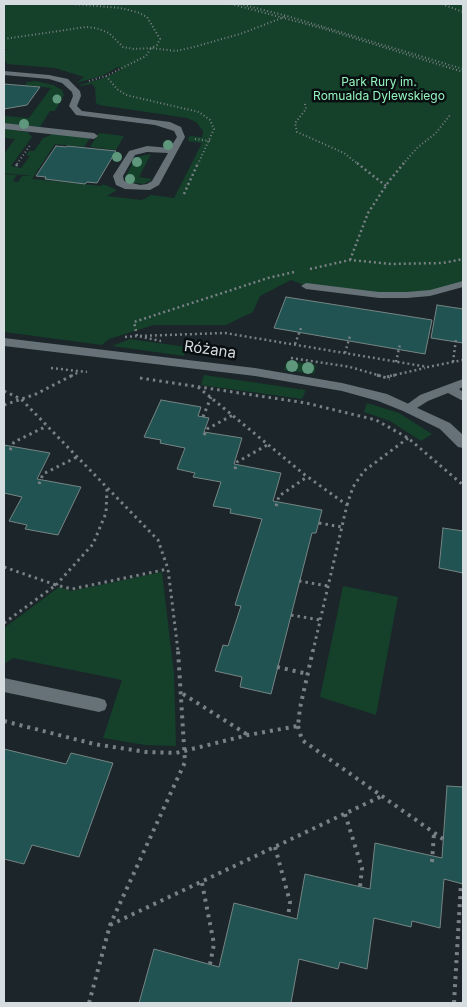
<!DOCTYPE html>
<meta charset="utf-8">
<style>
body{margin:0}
#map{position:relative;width:467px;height:1007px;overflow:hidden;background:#1b252a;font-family:Inter,sans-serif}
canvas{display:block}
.frame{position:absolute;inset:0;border:5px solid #d6dde0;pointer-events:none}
</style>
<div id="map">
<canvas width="467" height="1007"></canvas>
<div class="frame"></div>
</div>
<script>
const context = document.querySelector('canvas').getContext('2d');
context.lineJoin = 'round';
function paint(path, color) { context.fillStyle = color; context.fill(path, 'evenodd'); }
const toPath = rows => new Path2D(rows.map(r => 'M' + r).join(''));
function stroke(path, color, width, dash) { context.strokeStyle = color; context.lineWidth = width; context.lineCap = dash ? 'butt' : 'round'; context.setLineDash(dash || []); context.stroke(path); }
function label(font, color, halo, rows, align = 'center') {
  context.font = font + ' Inter,sans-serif'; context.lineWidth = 5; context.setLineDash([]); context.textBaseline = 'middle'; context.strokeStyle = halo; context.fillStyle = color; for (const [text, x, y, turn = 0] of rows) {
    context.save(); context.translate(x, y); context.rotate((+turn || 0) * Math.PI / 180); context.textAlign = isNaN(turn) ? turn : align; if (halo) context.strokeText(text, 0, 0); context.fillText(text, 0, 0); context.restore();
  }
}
const green = toPath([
 [4,4,463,4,463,284,407,295,306,286,291,280,260,296,253,312,226,325,154,325,109,339,102,345,4,332,4,174,17,175,13,181,18,182,22,176,32,176,4,173,4,154,15,139,4,138,4,129,28,132,32,137,11,166,21,168,30,156,26,155,29,151,34,151,43,138,53,134,90,138,84,147,55,144,32,179,102,186,103,184,117,190,107,196,142,200,151,195,174,198,202,143,188,141,189,136,202,137,203,131,196,122,187,118,99,105,96,103,95,88,92,84,80,86,79,85,104,78,122,69,118,67,102,76,76,83,84,77,55,68,6,64,7,62,4,61,4,50,11,50,4,49],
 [36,81,53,85,62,90,64,95,55,111,50,111,40,127,4,123,4,116,29,118,51,88,25,85,27,82],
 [99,133,124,136,116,150,90,147],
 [151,154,139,177,152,179,150,181,144,184,128,182,125,178,136,157],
 [130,339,136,340,187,347,184,356,112,346],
 [287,361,316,365,314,374,284,370],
 [204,375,306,390,302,399,201,385],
 [367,403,399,413,432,434,421,441,390,421,364,412],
 [162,572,174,674,176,746,145,745,103,738,122,680,13,658,4,664,4,628,59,587,71,591],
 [343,586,398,597,376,715,320,697]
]);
const building = toPath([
 [4,84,40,87,27,105,4,109,4,84],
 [56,146,66,147,67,146,116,151,97,183,87,182,85,184,45,179,46,177,36,176,56,146],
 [286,297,432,320,425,354,274,328,286,297],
 [437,305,463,309,463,343,431,338,437,305],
 [161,400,201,407,198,416,209,418,204,432,242,438,234,464,281,473,273,501,322,510,316,533,312,533,271,694,240,687,242,677,215,671,223,645,228,646,241,606,235,605,262,519,230,513,231,509,213,506,221,482,193,477,195,473,177,469,185,448,160,443,161,440,144,437,161,400],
 [4,445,50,453,37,479,81,487,58,535,25,529,27,525,9,521,22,497,4,493,4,445],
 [443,528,463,531,463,573,439,568,443,528],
 [4,749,66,764,71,753,113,763,79,857,32,845,24,864,4,859,4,749],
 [447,786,463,787,463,884,444,879,440,928,412,921,411,927,374,918,367,969,340,962,338,969,299,959,291,1003,139,1003,154,949,219,967,234,903,297,919,305,874,370,889,375,843,442,858,447,786]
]);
const pathFar3 = toPath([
 [231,4,325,29,463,72],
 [240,4,287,16,463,69],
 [442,4,463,12],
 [4,39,86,27,96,28,109,33,123,47,134,49,151,48,157,45,160,39,147,17,137,12,120,8,74,4],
 [106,76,117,89,126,95,199,112,210,120,214,129,198,164],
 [89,81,106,76,146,56,151,48,176,51,190,48,240,34,287,16],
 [305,104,306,109,295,123,297,132,344,153,358,164],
 [195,139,210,141],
 [17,164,31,144],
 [403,164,417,148,436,133,450,115]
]);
const pathFar2 = toPath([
 [357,163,386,186],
 [16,166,18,163],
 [184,194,198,163],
 [350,260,368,213,389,181,404,163],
 [310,269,350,260,391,264,443,263,463,259],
 [294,272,268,278,134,322,137,336,225,333,428,367,463,360],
 [125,337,137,336,161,341],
 [295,344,301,328],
 [345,353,350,336],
 [291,358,350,367,381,376],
 [396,362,400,344],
 [453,362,456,339],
 [51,368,87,372],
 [71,376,79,372],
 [390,376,425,368]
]);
const pathFar1 = toPath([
 [377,375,390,379],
 [387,377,395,375],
 [140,378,306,403,376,420,408,438,463,485],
 [198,387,305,475,347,505,313,651],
 [4,391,21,399,158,540,168,569,178,651],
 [4,405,36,394,73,375],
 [203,417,211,397],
 [204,435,207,429,233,415],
 [10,450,14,442,47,426],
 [235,469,237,462,269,444],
 [39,484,43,474,77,457],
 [107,489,106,513,93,544,56,585,72,589,168,569],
 [347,505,353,487,364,471,408,438],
 [276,506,279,496,307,477],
 [319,523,342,527],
 [4,567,56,585,4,623],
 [299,581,328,586],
 [291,615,320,620]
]);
const path = toPath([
 [277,667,308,674],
 [183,694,248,735],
 [4,721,94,744,146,752,176,753,248,735,298,726,300,708,313,650],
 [298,726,302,740,443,839],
 [345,814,362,868,360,887],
 [275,847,290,902,288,917],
 [432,862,434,833],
 [202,883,214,944,210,964],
 [110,925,382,796],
 [89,1003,110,925,185,762,178,650],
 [454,1003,461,883]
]);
const lane = toPath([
 [4,71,49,75,68,79,80,91,81,96,77,106,82,111,170,122,181,127,185,137,159,185,150,190,125,189,116,185,113,176,129,151,147,146,170,148,177,137,174,131,155,125,76,115,69,106,73,96,72,92,62,83,49,79,4,75,4,71],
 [147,152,168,153,152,181,147,184,140,185,124,181,123,176,135,155,147,152],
 [4,123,94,133,98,136,94,139,4,129,4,123],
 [463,281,463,287,430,296,407,298,379,298,306,289,301,286,306,283,379,292,407,292,430,290,463,281],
 [463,379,463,387,459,389,463,392,463,401,448,393,428,401,412,411,404,411,402,408,420,395,463,379],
 [4,678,99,698,105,700,107,705,105,710,99,712,4,692,4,678]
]);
const street = toPath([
 [4,338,255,368,342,383,387,394,450,423,463,435,463,448,458,447,440,429,403,411,378,401,342,391,255,376,4,346,4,338]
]);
const trees = [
 [57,99,4.5],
 [24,124,5],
 [168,145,5],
 [117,157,5],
 [137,162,5],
 [130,179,5],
 [292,366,6],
 [308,368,6]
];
const farParknames = [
 ["Park Rury im.",379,82],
 ["Romualda Dylewskiego",379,96]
];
const streetNames = [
 ["Różana",210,350,8]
];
paint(green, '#15402a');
paint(building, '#215352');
stroke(building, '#768584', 1);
stroke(pathFar3, '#788185', 2, [1, 2.5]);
stroke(pathFar2, '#788185', 2.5, [2, 3]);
stroke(pathFar1, '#788185', 3, [2.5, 4]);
stroke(path, '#788185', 4, [3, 5]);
paint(lane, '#667278');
paint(street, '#667278');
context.fillStyle = '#5e977b';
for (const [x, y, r] of trees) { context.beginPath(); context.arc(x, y, r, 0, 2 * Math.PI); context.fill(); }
label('12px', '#94f4be', '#090e10', farParknames);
label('15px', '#d6dde0', '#090e10', streetNames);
</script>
